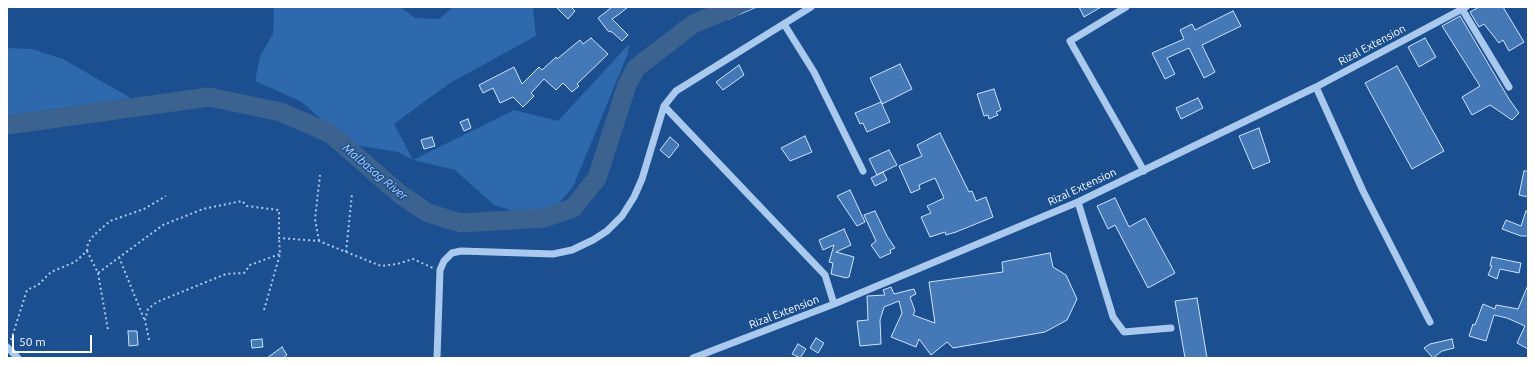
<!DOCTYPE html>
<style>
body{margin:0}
#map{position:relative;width:1535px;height:365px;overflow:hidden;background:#1b4f8f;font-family:Ubuntu,sans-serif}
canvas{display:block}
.frame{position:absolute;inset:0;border:8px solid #fff;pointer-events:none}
.scale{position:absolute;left:12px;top:335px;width:80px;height:18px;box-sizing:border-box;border:2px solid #fff;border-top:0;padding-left:5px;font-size:12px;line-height:14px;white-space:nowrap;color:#fff;-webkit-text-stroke:3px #1b4f8f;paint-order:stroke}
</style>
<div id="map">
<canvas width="1535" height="365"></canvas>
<div class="frame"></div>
<div class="scale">50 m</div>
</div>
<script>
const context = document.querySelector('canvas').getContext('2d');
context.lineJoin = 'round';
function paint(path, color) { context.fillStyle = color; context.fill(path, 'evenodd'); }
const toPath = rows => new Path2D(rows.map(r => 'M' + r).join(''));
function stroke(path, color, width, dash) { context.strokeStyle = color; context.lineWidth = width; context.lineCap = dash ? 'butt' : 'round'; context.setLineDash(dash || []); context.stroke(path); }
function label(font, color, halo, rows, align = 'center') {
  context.font = font + ' Ubuntu,sans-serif'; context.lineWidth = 3; context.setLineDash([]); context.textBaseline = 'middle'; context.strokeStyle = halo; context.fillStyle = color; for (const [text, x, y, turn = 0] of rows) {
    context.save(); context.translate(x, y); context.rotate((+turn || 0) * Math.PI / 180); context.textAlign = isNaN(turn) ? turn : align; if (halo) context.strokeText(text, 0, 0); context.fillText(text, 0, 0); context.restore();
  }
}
const green = toPath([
 [273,7,400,7,415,18,439,19,453,7,533,7,536,36,450,83,394,124,413,160,514,110,558,121,629,44,628,53,573,187,557,205,531,212,517,212,494,205,455,170,413,160,398,152,349,144,302,102,255,81,260,56,273,34,274,10],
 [7,48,32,49,63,59,131,98,7,116]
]);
const water = toPath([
 [729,7,757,7,729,19,693,24,729,7]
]);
const river = toPath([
 [7,125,209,97,281,112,331,134,401,195,428,213,461,223,544,218,573,208,597,178,627,85,636,68,693,24,734,7]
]);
const building = toPath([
 [556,7,571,7,575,11,568,19,556,7],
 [612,7,628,7,618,15,612,19,628,35,622,41,612,32,608,31,598,18,612,7],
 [1079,7,1101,7,1084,17,1079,7],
 [1479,7,1503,7,1524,42,1509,51,1503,40,1499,43,1484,24,1479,27,1470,12,1479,7],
 [1233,11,1241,26,1202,45,1215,72,1204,78,1189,48,1167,58,1175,74,1165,79,1152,53,1184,39,1180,30,1192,24,1195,30,1233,11],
 [1460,16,1509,99,1519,113,1512,120,1490,105,1472,115,1462,97,1480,86,1442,26,1460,16],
 [591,38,608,54,577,84,579,86,572,92,563,83,556,90,544,79,531,93,534,96,523,107,513,97,500,103,493,88,483,93,479,85,514,67,522,84,539,67,542,70,556,57,557,59,580,40,583,44,591,38],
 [1425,38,1436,57,1419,67,1408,47,1425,38],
 [900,64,912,89,882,104,870,78,900,64],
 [739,65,744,75,723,90,716,82,739,65],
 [1397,66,1444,151,1412,169,1365,83,1397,66],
 [994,89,1001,110,996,112,998,115,989,119,988,115,984,116,977,94,994,89],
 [1198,98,1203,108,1181,119,1176,108,1198,98],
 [881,102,890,122,867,132,863,123,860,124,855,113,881,102],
 [468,119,471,128,464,131,460,122,468,119],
 [1259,128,1270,162,1253,169,1239,136,1259,128],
 [940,133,969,192,972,191,976,201,986,197,993,217,956,232,946,235,945,232,930,237,921,217,931,213,927,206,944,198,935,178,919,185,920,189,911,193,899,166,922,156,917,145,940,133],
 [805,136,812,152,790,161,781,148,805,136],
 [432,137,435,146,424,149,421,140,432,137],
 [670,137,679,145,669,158,660,150,670,137],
 [889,150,897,165,877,175,869,159,889,150],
 [1524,171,1528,171,1528,197,1519,195,1524,171],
 [883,172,887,180,875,186,871,178,883,172],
 [850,190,865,222,857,226,837,196,850,190],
 [1115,198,1129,227,1145,218,1175,273,1148,288,1115,225,1108,229,1097,206,1115,198],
 [875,211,887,236,895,248,890,250,891,253,880,258,871,245,876,241,864,215,875,211],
 [1526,211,1528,211,1528,236,1521,236,1502,229,1506,220,1521,226,1526,211],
 [844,229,851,245,836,252,854,257,849,277,846,278,831,274,833,263,829,262,834,245,823,250,819,240,844,229],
 [1050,253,1053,267,1066,275,1077,299,1067,320,1045,332,953,348,947,342,931,355,919,339,916,347,891,337,902,313,899,301,884,307,880,320,881,344,860,346,857,321,868,320,867,296,885,295,883,290,891,287,894,294,914,289,916,294,910,297,915,311,913,315,935,323,929,282,1003,272,1002,262,1050,253],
 [1492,257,1521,263,1519,273,1500,269,1497,279,1488,275,1492,266,1490,266,1492,257],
 [1528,285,1528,349,1517,343,1525,326,1507,318,1494,315,1486,341,1469,336,1473,324,1475,325,1483,304,1495,309,1496,305,1518,309,1528,285],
 [1197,298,1207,358,1185,358,1175,301,1197,298],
 [128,331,137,331,138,345,129,346,128,331],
 [816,338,824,343,818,353,810,348,816,338],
 [262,339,263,347,252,348,251,340,262,339],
 [1452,339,1454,348,1442,351,1433,358,1424,348,1430,344,1452,339],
 [798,344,806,349,800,358,792,354,798,344],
 [282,347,287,355,283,358,267,358,282,347]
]);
const path = toPath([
 [319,241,315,219,320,175],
 [87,251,88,243,94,235,110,221,144,209,166,196],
 [346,252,352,194],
 [119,257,144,319],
 [98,273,108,330],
 [264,310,280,254,279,238],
 [11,340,27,290,38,285,51,272,75,262,87,251,98,273,163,225,203,209,242,201,247,206,279,210,279,238,319,241,381,266,397,264,413,259,433,268],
 [149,340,145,320,148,309,157,302,226,274,244,273,250,265,280,254]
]);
const minor = toPath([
 [1126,7,1070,41,1144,171],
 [1462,9,1509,87],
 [784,24,814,72,863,171],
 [1316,87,1363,191,1430,322],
 [664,106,825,275,834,304],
 [1078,202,1113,317,1124,332,1171,328],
 [7,347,18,358],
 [437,358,440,270,444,261,452,253,461,251,553,254,572,250,593,240,607,231,622,216,634,197,642,179,664,106,676,91,811,7],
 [693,358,834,304,1078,202,1316,87,1466,7]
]);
const streetNames = [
 ["Rizal Extension",1372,45,-28],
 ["Rizal Extension",1082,187,-25],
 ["Rizal Extension",784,312,-21]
];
const waterNames = [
 ["Malbasag River",375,172,40]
];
paint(green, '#2e69ad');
paint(water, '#3c6290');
stroke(water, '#9cc4f0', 1);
stroke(river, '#3c6290', 19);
paint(building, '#4478b7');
stroke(building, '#cfe3fa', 1);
stroke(path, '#a9c9ee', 2, [2, 3]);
stroke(minor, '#a9c9ee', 7);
label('11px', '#fff', '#1b4f8f', streetNames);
label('italic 12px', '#b5d3f5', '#1b4f8f', waterNames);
</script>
